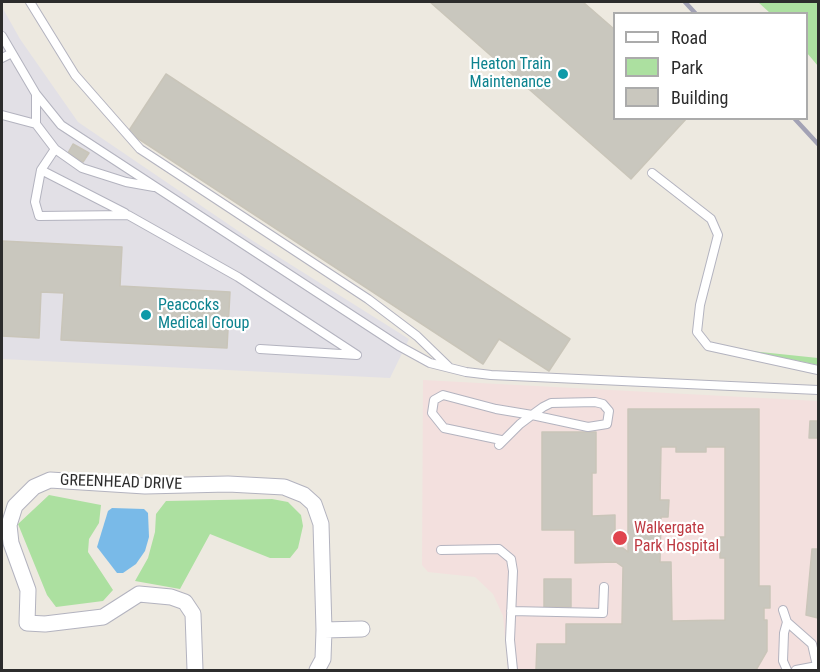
<!DOCTYPE html>
<style>
body{margin:0}
#map{position:relative;width:820px;height:672px;overflow:hidden;background:#ede9e0;font-family:"Roboto Condensed",sans-serif}
canvas{display:block}
.frame{position:absolute;inset:0;border:3px solid #2c2c2c;pointer-events:none}
.legend{position:absolute;left:613px;top:12px;width:195px;height:108px;box-sizing:border-box;background:#fff;border:2px solid #ababab;margin:0;padding:8px 10px;list-style:none;font-size:18px;color:#2c2c2c}
.legend li{display:flex;align-items:center;gap:12px;height:30px}
.legend b{width:30px;border:2px solid #ababab}
</style>
<div id="map">
<canvas width="820" height="672"></canvas>
<div class="frame"></div>
<ul class="legend">
<li><b style="height:8px;background:#fff"></b>Road</li>
<li><b style="height:16px;background:#ace0a0"></b>Park</li>
<li><b style="height:16px;background:#c9c7be"></b>Building</li>
</ul>
</div>
<script>
const context = document.querySelector('canvas').getContext('2d');
context.lineJoin = 'round';
function paint(path, color) { context.fillStyle = color; context.fill(path, 'evenodd'); }
const toPath = rows => new Path2D(rows.map(r => 'M' + r).join(''));
function stroke(path, color, width, dash) { context.strokeStyle = color; context.lineWidth = width; context.lineCap = dash ? 'butt' : 'round'; context.setLineDash(dash || []); context.stroke(path); }
function label(font, color, halo, rows, align = 'center') {
  context.font = font + ' "Roboto Condensed",sans-serif'; context.lineWidth = 4.5; context.setLineDash([]); context.textBaseline = 'middle'; context.strokeStyle = halo; context.fillStyle = color; for (const [text, x, y, turn = 0] of rows) {
    context.save(); context.translate(x, y); context.rotate((+turn || 0) * Math.PI / 180); context.textAlign = isNaN(turn) ? turn : align; if (halo) context.strokeText(text, 0, 0); context.fillText(text, 0, 0); context.restore();
  }
}
const industrial = toPath([
 [2,7,20,39,78,122,250,239,409,339,390,378,2,359]
]);
const medical = toPath([
 [423,380,818,401,818,670,508,670,503,616,493,594,475,577,428,572,422,565]
]);
const green = toPath([
 [758,2,818,2,818,66,807,53,806,14,770,13],
 [751,351,818,358,818,365],
 [49,495,101,505,99,523,89,539,88,552,113,590,103,601,56,607,47,595,18,524],
 [272,499,288,502,301,515,303,526,298,548,290,558,270,558,210,534,180,589,135,581,148,558,155,532,156,514,166,501]
]);
const water = toPath([
 [112,508,144,509,148,513,149,537,145,551,136,564,123,573,117,573,97,547,108,511]
]);
const building = toPath([
 [430,2,583,2,614,29,614,118,687,118,631,179,430,2],
 [166,74,570,339,549,371,499,339,483,364,128,132,166,74],
 [73,144,89,153,83,162,68,153,73,144],
 [2,241,122,247,120,286,230,292,227,348,61,340,64,293,41,292,39,338,2,336,2,241],
 [628,409,759,409,759,586,770,586,770,608,764,608,764,620,767,620,767,651,756,670,536,670,537,644,566,644,566,624,622,624,623,567,616,562,575,563,575,530,542,530,542,432,596,432,596,473,592,473,592,516,615,515,615,548,623,548,628,552,628,409],
 [661,447,676,447,676,452,706,452,706,447,725,447,725,537,720,537,720,558,725,558,725,620,672,621,671,562,660,562,661,517,668,517,669,500,660,500,661,447],
 [810,421,818,421,818,438,809,438,810,421],
 [812,549,818,549,818,618,806,615,812,549],
 [544,579,571,579,571,607,544,607,544,579]
]);
const lane = toPath([
 [30,2,75,75,140,149,368,299,417,336,450,368],
 [2,36,36,94,61,125,399,346,430,363,466,372,491,375,818,390],
 [2,58,12,53],
 [36,95,36,124,55,149,82,168,126,182,154,187],
 [2,115,36,124],
 [55,149,41,170,35,202,39,216,128,215,238,277,357,355,260,349],
 [41,170,125,213],
 [652,173,711,219,718,235,700,305,697,332,708,346,818,370],
 [499,445,520,424,532,415,543,407,551,403,595,402,603,404,609,411,607,424,588,427,532,415,496,409,443,395,434,400,432,413,444,428,501,440],
 [441,550,499,549,511,559,513,571,510,640,513,670],
 [783,610,787,622,812,644,818,670],
 [511,611,603,613,604,587],
 [787,670,783,661,784,633,787,622],
 [796,670,817,666]
]);
const street = toPath([
 [324,630,362,629],
 [195,670,193,614,185,602,171,597,139,594,103,617,45,624,27,623,28,590,11,543,9,525,15,506,34,487,50,480,145,486,228,484,284,487,304,495,314,504,321,524,324,630,323,659,317,670]
]);
const rail = toPath([
 [685,2,696,14],
 [794,118,818,144]
]);
const markers = [
 [563,74,6,"#0f9aa8"],
 [146,315,6,"#0f9aa8"],
 [620,538,8,"#e0444e"]
];
const cultureNames = [
 ["Heaton Train",551,65],
 ["Maintenance",551,83],
 ["Peacocks",158,306,"left"],
 ["Medical Group",158,324,"left"]
];
const streetNames = [
 ["GREENHEAD DRIVE",121,483,2]
];
const healthNames = [
 ["Walkergate",634,529],
 ["Park Hospital",634,547]
];
paint(industrial, '#e2e0e6');
paint(medical, '#f3e0de');
paint(green, '#ace0a0');
paint(water, '#79bae8');
paint(building, '#c9c7be');
stroke(building, '#c9c5b9', 1.5);
stroke(lane, '#b3b3bf', 10);
stroke(street, '#b3b3bf', 17);
stroke(lane, '#fff', 8);
stroke(street, '#fff', 15);
stroke(rail, '#a3a2b5', 4.5);
for (const [x, y, r, color] of markers) { const dot = new Path2D(); dot.arc(x, y, r, 0, 2 * Math.PI); context.fillStyle = color; context.fill(dot); stroke(dot, '#fff', 2); }
label('16px', '#0d838f', '#fff', cultureNames, 'right');
label('16px', '#2c2c2c', '#fff', streetNames);
label('16px', '#be3a42', '#fff', healthNames, 'left');
</script>
